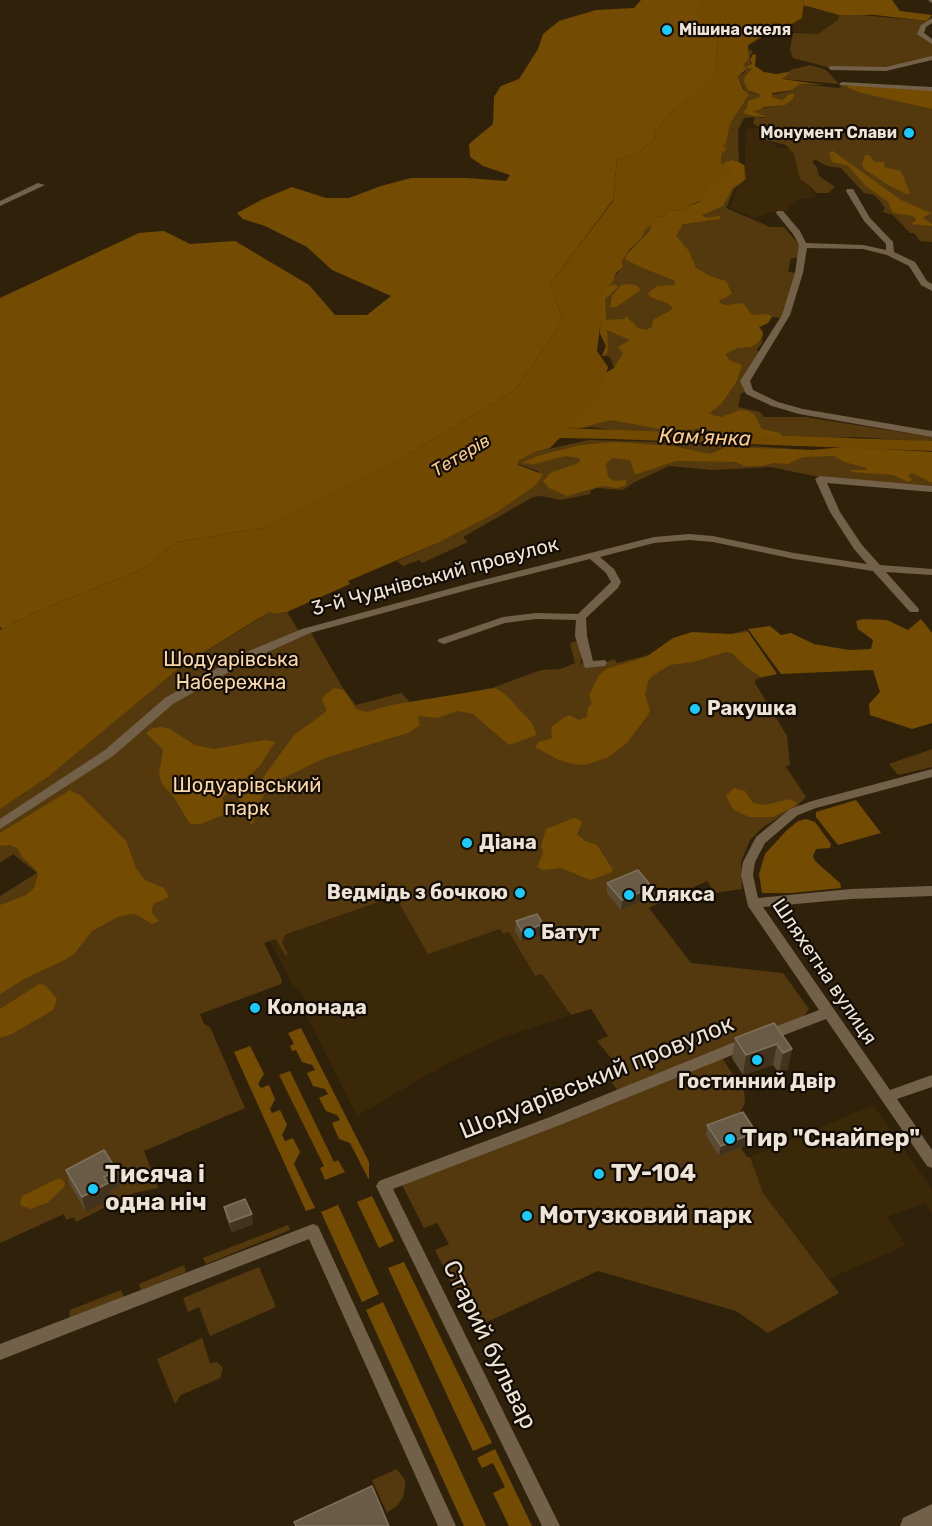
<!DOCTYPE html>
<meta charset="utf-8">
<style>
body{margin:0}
canvas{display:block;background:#30210a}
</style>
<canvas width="932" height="1526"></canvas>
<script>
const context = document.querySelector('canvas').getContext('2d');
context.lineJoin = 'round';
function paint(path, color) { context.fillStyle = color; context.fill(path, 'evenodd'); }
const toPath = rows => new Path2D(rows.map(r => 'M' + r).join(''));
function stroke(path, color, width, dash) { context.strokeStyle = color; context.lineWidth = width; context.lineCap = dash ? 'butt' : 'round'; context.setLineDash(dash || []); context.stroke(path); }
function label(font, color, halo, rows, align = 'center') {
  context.font = font + ' Rubik,sans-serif'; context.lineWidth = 4.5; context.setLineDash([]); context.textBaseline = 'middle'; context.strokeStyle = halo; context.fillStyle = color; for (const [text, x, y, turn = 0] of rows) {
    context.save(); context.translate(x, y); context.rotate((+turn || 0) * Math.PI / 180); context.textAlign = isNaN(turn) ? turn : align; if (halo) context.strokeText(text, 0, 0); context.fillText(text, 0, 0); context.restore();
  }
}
const built = toPath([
 [803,5,839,15,838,20,818,34,784,31,785,28,802,18],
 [757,128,768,141,779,148,791,148,799,170,817,197,800,199,790,206,787,211,769,212,755,218,730,208,738,185,744,177,746,129],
 [395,896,405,912,468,940,501,929,503,934,509,932,535,976,542,974,571,1015,503,1037,444,1065,357,1116,304,1010,306,1002,299,987,293,986,270,941],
 [873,1105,932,1189,932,1213,925,1203,887,1217,906,1245,829,1279,763,1193,750,1157]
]);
const green = toPath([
 [849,14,927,21,920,34,932,42,932,58,886,69,831,68,793,58,790,50,793,33,818,34,838,20,839,15],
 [750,49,753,52,750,55,750,62,752,64,745,67,752,69,745,76,747,84,751,93,759,94,760,97,743,111,762,118,770,118,754,113,757,109,783,105,792,100,787,95,782,100,772,97,770,95,794,90,800,84,838,88,841,87,841,84,932,89,932,242,920,241,914,233,910,233,893,215,883,212,885,208,879,200,874,195,864,193,841,168,827,166,816,160,812,161,817,168,819,176,835,187,828,193,816,193,811,187,800,179,794,154,786,145,766,140,760,128,753,123,755,117,744,118,738,130,738,138,739,162,745,166,746,179,734,189,726,208,770,227,784,227,800,246,798,258,791,258,788,272,796,273,782,318,772,317,768,323,759,327,763,331,762,343,757,349,758,352,744,375,746,392,741,393,738,407,760,412,764,417,805,417,932,437,932,442,857,437,791,439,694,432,684,434,640,434,591,427,560,431,606,373,614,368,610,357,602,355,606,346,600,333,601,316,606,288,623,266,622,261,646,229,700,202,724,167,721,163,721,154,726,147,723,146,726,144,730,124,748,97,738,77,745,72,744,63],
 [810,65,826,70,839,84,782,79,790,70],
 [589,440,691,443,705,446,723,444,811,450,846,447,932,452,932,488,824,478,771,467,712,470,669,466,633,483,623,490,597,488,591,490,590,494,561,500,542,496,533,497,463,537,468,542,422,563,419,560,403,566,397,561,440,542,496,513,535,486,542,477,538,471,518,464,518,461,535,452],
 [270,612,274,614,287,612,298,630,311,633,344,690,356,705,401,693,411,703,492,688,541,670,561,669,575,663,570,643,578,641,582,656,580,667,584,659,597,666,614,659,617,663,747,630,777,674,756,679,755,683,787,736,790,766,786,765,786,767,806,797,797,806,763,827,750,840,741,862,742,889,715,893,707,881,649,908,691,963,783,973,809,1009,803,1017,718,1052,744,1091,745,1103,738,1116,754,1142,741,1148,747,1157,750,1157,763,1193,839,1293,768,1333,736,1311,598,1271,480,1325,468,1300,461,1303,435,1250,449,1244,437,1223,424,1228,402,1185,618,1091,611,1081,625,1075,597,1041,608,1036,591,1009,571,1015,542,974,535,976,509,932,503,934,500,929,428,954,395,896,285,935,282,942,288,955,285,955,276,939,264,943,282,980,281,984,200,1014,204,1024,210,1027,245,1108,144,1151,158,1188,134,1193,76,1222,74,1217,66,1220,64,1214,0,1243,0,896,37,873,13,854,0,863,0,809,48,777,183,665],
 [932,749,932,767,898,775,889,764],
 [288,1225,290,1230,206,1264,203,1258],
 [184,1265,186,1272,141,1290,139,1284],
 [259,1267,276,1307,210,1336,199,1307,188,1312,183,1298],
 [121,1290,124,1297,69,1319,70,1310],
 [202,1338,210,1363,217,1362,223,1368,220,1378,181,1395,175,1404,157,1359],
 [397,1469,405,1480,405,1487,403,1497,397,1506,387,1513,372,1480]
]);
const forest = toPath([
 [641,0,701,0,705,5,701,8,712,30,718,34,715,68,718,74,695,95,672,111,656,131,654,140,637,153,617,160,613,200,550,284,563,321,514,391,409,454,261,528,177,542,143,569,45,608,2,629,0,627,0,298,139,233,164,231,190,244,235,241,309,285,335,315,367,315,391,296,332,270,307,247,265,226,243,219,237,213,263,199,292,187,326,198,349,198,381,186,411,178,467,178,506,181,510,175,483,166,470,157,469,144,493,124,494,97,501,86,519,79,538,49,543,34,559,21,596,10,634,8],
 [804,0,892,0,900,11,932,15,927,21,875,15,839,15,803,5],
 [753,54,756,55,755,66,764,72,776,74,788,72,789,73,782,79,824,85,800,84,793,90,772,93,772,97,782,100,789,94,795,94,792,100,785,105,765,107,754,112,770,118,748,115,742,112,747,108,748,101,760,97,759,94,749,91,744,82,745,76,752,69,745,67,752,64,750,60],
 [849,85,932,89,932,109,862,93,850,89,847,87],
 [833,151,901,200,931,213,923,218,932,224,932,226,911,224,916,220,913,216,893,213,888,202,866,186,848,166,832,162,829,152],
 [865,155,869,155,875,162,885,162,884,167,901,171,910,193,906,194,888,185,864,169,862,165],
 [733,160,744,165,745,179,732,189,723,206,702,215,706,218,720,216,720,219,683,224,676,236,689,251,696,268,710,276,726,281,732,294,720,300,719,303,726,305,743,303,752,315,768,314,772,317,768,323,759,327,763,334,758,343,751,347,737,348,726,354,729,360,742,365,739,375,736,383,721,404,710,413,712,415,721,417,740,410,748,411,754,414,762,429,780,433,782,436,777,438,715,433,702,428,676,432,611,420,580,428,568,427,606,373,614,368,623,353,618,347,630,340,607,330,608,349,606,355,602,356,606,346,600,333,601,296,606,288,614,284,618,287,605,299,606,320,625,319,626,316,638,328,646,330,652,327,653,320,673,309,669,304,650,297,648,293,657,286,674,285,675,281,638,266,625,259,626,255,649,232,654,218,665,216,668,209,686,212,685,207,700,202,711,183,730,171,724,167,723,163],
 [626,284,636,285,641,290,616,307,610,307,612,296,620,286],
 [613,442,673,446,710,454,726,447,812,450,846,447,932,452,932,483,912,473,908,475,912,480,908,482,893,475,852,472,851,470,866,470,867,468,844,462,834,456,803,457,788,464,773,463,761,466,744,466,736,462,676,461,637,474,635,474,630,460,612,458,606,464,608,477,614,481,626,480,626,485,617,488,602,486,567,496,549,488,543,481,550,473,576,464,580,461,579,458,565,456,534,464,522,463,537,456,580,445],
 [863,619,887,620,908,630,921,619,932,633,932,723,912,729,870,715,869,704,880,692,873,670,781,674,748,629,770,626,781,635,791,633,814,644,849,650,871,649,873,640,858,629,856,621],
 [692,632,731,634,748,632,777,674,761,677,746,667,733,654,726,652,693,662,670,665,652,676,648,682,645,695,650,710,648,715,627,743,607,758,584,765,573,764,559,760,535,747,539,742,552,738,551,727,563,718,569,715,579,720,587,717,588,707,592,704,589,695,599,675,606,669,646,657,673,638],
 [334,688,344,690,356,709,367,712,391,705,495,688,505,694,532,723,537,735,509,745,473,714,458,711,437,718,419,716,418,717,420,725,408,733,325,758,277,781,265,792,255,813,254,823,251,824,237,796,262,779,294,735,324,713,327,710,322,701,324,696],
 [161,727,170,729,195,745,213,749,265,740,275,742,259,767,222,798,230,812,201,824,190,824,173,796,162,784,159,774,163,750,146,733,153,728],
 [734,788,745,791,753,803,765,805,790,799,797,803,795,806,773,817,749,817,734,810,730,804,726,796],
 [70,790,80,795,126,841,136,868,145,880,164,888,169,897,154,904,152,908,152,913,159,921,152,924,137,915,131,914,118,917,92,931,75,953,65,960,26,978,0,994,0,905,26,895,34,888,38,875,37,871,22,857,18,849,10,845,0,846,0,833],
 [856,800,881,833,838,845,816,817,816,812],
 [574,818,580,820,582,823,577,834,585,841,597,845,613,870,610,873,590,880,561,868,543,870,537,867,543,853,541,846,546,829],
 [806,819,815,822,831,844,830,848,816,849,813,856,815,861,840,883,841,888,792,893,762,893,759,874,765,854,786,831,798,821],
 [39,984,45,985,57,999,53,1010,12,1034,0,1038,0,1009],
 [301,1028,369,1162,369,1180,350,1143,339,1139,332,1123,340,1120,337,1115,326,1111,319,1098,328,1094,325,1089,313,1086,307,1073,315,1070,312,1065,302,1062,296,1050,292,1051,290,1046,294,1044,288,1033],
 [250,1046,264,1074,258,1084,261,1088,269,1085,275,1099,270,1109,272,1113,280,1110,287,1125,282,1135,285,1141,293,1138,300,1152,294,1164,315,1208,306,1211,234,1052],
 [59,1178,65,1182,64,1187,47,1203,30,1209,20,1205,22,1196],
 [372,1196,394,1241,379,1248,357,1202],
 [338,1205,379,1294,362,1302,321,1212],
 [404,1262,492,1443,473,1451,388,1268],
 [383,1302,486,1526,464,1526,366,1310],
 [495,1449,532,1526,509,1526,493,1493,505,1487,493,1463,482,1468,477,1458]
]);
const water = toPath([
 [701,0,804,0,802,18,785,28,784,31,767,34,748,45,749,58,744,64,746,69,738,77,743,89,749,95,730,124,726,144,723,146,726,147,725,151,721,154,721,163,731,173,711,183,703,200,685,207,686,212,668,209,665,216,654,218,652,225,645,230,642,237,630,249,622,261,623,267,616,273,613,281,601,296,603,303,597,351,608,367,600,396,550,448,535,452,518,461,518,465,542,474,542,477,535,486,496,513,440,542,348,581,350,584,287,612,274,614,270,612,256,620,183,665,48,777,0,809,0,630,45,608,143,569,177,542,261,528,409,454,514,391,563,321,550,284,613,201,617,160,637,153,654,140,656,131,672,111,695,95,717,74,715,68,718,34,696,16,696,11,705,5],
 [290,1071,334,1162,338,1160,345,1172,325,1180,320,1168,324,1166,279,1075]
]);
const river = toPath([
 [562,428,932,441,932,451,613,439,562,438,533,442,527,441,524,437,527,433,533,432,562,428]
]);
const minor = toPath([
 [928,0,932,0,932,3,930,2,928,0],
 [932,18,932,23,926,27,924,33,932,39,932,44,917,34,921,25,932,18],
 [932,56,932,60,886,71,831,70,828,68,831,66,886,67,932,56],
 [842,82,932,87,932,91,840,85,839,84,842,82],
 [38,183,45,185,0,206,0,201,38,183],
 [847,189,853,189,870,218,893,242,894,252,915,262,927,281,932,284,932,291,921,285,909,266,887,255,863,249,807,248,803,273,790,315,750,381,753,390,778,402,803,409,932,431,932,437,799,414,772,406,746,394,740,381,782,315,795,273,799,245,793,234,776,213,777,211,783,211,800,231,806,243,863,245,886,250,886,244,864,221,846,191,847,189],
 [820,476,932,486,932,492,827,483,840,512,862,545,880,565,932,569,932,575,886,572,918,608,919,610,918,612,910,612,873,571,794,559,713,542,689,540,654,543,600,557,614,569,621,582,618,588,586,618,587,636,593,661,605,660,607,663,605,666,585,668,575,636,576,620,536,619,505,623,447,643,443,644,437,641,439,639,503,617,536,613,578,614,611,582,606,573,590,559,475,588,310,633,252,659,173,704,113,756,0,829,0,819,105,750,165,698,244,653,302,629,467,584,654,537,689,534,713,536,794,553,867,564,854,549,830,512,815,479,820,476],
 [932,769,932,777,816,808,798,815,765,843,755,862,753,875,758,898,851,889,932,886,932,896,851,899,763,907,890,1090,932,1075,932,1087,897,1099,932,1150,932,1168,927,1166,826,1019,766,1042,761,1040,759,1036,761,1032,819,1010,748,906,741,875,743,862,756,837,790,809,812,801,932,769],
 [747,1037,752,1039,754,1043,752,1047,560,1125,393,1189,560,1526,542,1526,376,1186,379,1181,550,1117,747,1037],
 [313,1224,318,1226,456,1526,438,1526,309,1239,0,1360,0,1344,313,1224]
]);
const tertiary = toPath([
 [932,1504,932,1526,900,1526,903,1518,932,1504]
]);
const wall = toPath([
 [607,883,651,897,621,910,607,893],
 [516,921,543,924,543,935,521,942,515,931],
 [774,1023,788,1069,779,1073,773,1065,743,1075,732,1058,735,1038],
 [707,1125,756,1132,754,1142,719,1156,706,1135],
 [66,1170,117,1171,120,1186,110,1191,112,1198,86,1212,70,1185],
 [224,1207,253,1224,232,1232,226,1217]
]);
const shadedWall = toPath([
 [652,887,651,897,621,910,622,900],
 [543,924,543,935,521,942,522,932],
 [777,1044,773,1065,743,1075,746,1055],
 [792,1049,788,1069,779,1073,783,1053],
 [756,1132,754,1142,719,1156,721,1146],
 [117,1171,120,1186,110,1191,112,1198,86,1212,82,1197,104,1177],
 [252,1214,253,1224,232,1232,230,1222]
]);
const building = toPath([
 [638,870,652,887,622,900,607,883,638,870],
 [537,914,543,924,522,932,516,921,537,914],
 [774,1023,792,1049,783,1053,777,1044,746,1055,735,1038,774,1023],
 [743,1112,756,1132,721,1146,707,1125,743,1112],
 [104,1150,117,1171,104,1177,108,1183,82,1197,66,1170,104,1150],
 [245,1199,252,1214,230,1222,224,1207,245,1199],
 [372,1486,389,1526,296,1526,294,1522,372,1486]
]);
const markers = [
 [667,30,6,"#1acafc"],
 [909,133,6,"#1acafc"],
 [695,709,6,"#1acafc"],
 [467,843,6,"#1acafc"],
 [520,893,6,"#1acafc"],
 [629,895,6,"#1acafc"],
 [529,933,6,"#1acafc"],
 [255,1008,6,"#1acafc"],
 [757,1060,6,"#1acafc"],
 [730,1139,6,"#1acafc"],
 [599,1174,6,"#1acafc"],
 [93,1189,6,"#1acafc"],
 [527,1216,6,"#1acafc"]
];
const farPoinames = [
 ["Мішина скеля",679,30],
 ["Монумент Слави",897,133,"right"]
];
const farWaternames = [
 ["Тетерів",461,456,-31]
];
const streetNames = [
 ["3-й Чуднівський провулок",435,577,-15],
 ["Шляхетна вулиця",824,972,56]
];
const parkNames = [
 ["Шодуарівська",231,660],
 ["Набережна",231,683],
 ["Шодуарівський",247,786],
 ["парк",247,809]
];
const poiNames = [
 ["Ракушка",707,709],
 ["Діана",479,843],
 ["Ведмідь з бочкою",508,893,"right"],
 ["Клякса",641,895],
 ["Батут",541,933],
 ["Колонада",267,1008],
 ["Гостинний Двір",757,1082,"center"]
];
const waterNames = [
 ["Кам'янка",705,438,2]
];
const nearStreetnames = [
 ["Шодуарівський провулок",597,1078,-22],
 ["Старий бульвар",489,1345,64]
];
const nearPoinames = [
 ["Тир \"Снайпер\"",742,1139],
 ["ТУ-104",611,1174],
 ["Тисяча і",105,1175],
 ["одна ніч",105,1203],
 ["Мотузковий парк",539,1216]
];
paint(built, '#3b2809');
paint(green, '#54390e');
paint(forest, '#734c02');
paint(water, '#714a00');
paint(river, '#714a00');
paint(minor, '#726049');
paint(tertiary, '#726049');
paint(wall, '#5a4b34');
paint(shadedWall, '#43331c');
paint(building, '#6a5b46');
stroke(building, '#7f705c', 1.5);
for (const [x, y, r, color] of markers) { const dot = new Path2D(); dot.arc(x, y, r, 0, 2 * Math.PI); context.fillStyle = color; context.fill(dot); stroke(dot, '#130c04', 2); }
label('bold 16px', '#eee4d6', '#130c04', farPoinames, 'left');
label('italic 18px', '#fbcb89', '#130c04', farWaternames);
label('20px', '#eee4d6', '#130c04', streetNames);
label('20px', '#fcd8a7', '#130c04', parkNames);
label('bold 20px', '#eee4d6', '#130c04', poiNames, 'left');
label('italic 21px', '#fbcb89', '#130c04', waterNames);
label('24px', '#eee4d6', '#130c04', nearStreetnames);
label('bold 24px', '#eee4d6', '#130c04', nearPoinames, 'left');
</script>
